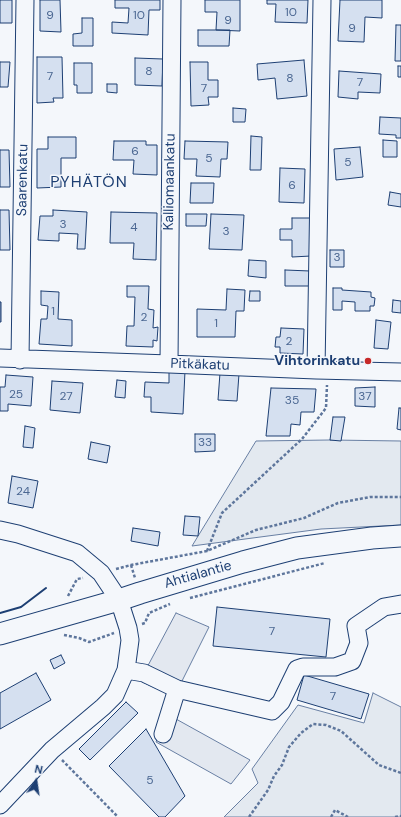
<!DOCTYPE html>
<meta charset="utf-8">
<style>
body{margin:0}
#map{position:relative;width:401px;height:817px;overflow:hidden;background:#f4f7fb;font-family:"DM Sans",sans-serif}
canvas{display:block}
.north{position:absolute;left:16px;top:761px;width:40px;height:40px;-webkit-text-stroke:3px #f4f7fb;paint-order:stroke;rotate:13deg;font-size:11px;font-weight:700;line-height:16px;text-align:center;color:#1d3f73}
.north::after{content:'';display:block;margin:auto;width:14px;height:18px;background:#1d3f73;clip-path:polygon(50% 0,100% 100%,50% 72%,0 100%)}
</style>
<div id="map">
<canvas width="401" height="817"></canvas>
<div class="north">N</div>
</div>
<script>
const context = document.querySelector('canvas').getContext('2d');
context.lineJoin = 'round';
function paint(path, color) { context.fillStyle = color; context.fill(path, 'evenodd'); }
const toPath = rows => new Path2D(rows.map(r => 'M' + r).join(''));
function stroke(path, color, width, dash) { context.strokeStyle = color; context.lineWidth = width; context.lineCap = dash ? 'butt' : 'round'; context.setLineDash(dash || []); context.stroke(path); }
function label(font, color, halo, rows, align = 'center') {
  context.font = font + ' "DM Sans",sans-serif'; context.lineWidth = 3; context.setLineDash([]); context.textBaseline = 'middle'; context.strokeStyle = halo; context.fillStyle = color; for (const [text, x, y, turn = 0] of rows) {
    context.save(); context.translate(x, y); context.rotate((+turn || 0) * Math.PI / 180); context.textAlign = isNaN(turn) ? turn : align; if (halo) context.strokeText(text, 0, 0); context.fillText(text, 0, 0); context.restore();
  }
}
const green = toPath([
 [330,440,401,441,401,525,321,529,192,546,256,441,330,440],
 [373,693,401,707,401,817,224,817,258,783,252,769,298,705,364,723,373,693]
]);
const parking = toPath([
 [176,613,209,627,181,683,176,719,250,760,231,784,156,742,171,695,142,682,144,673,176,613]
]);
const building = toPath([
 [0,0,12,0,12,23,0,23,0,0],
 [40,0,60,0,61,32,40,31,40,0],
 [115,0,160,0,160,10,149,10,148,35,112,33,112,22,128,23,129,8,115,8,115,0],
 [205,0,240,0,240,31,216,30,217,12,205,12,205,0],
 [267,0,308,0,307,23,275,22,276,4,267,4,267,0],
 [340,0,382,0,382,18,365,17,364,42,338,41,340,0],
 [82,18,93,18,93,46,73,46,73,34,82,33,82,18],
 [396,25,401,25,401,61,395,61,396,25],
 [198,30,230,30,229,46,198,46,198,30],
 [37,57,62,57,63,98,53,98,54,102,37,103,37,57],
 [135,58,163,59,162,86,135,85,135,58],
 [304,60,307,96,277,99,275,78,258,80,257,64,304,60],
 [0,62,10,62,8,87,0,87,0,62],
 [190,62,208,62,208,80,218,80,218,97,208,97,209,105,191,106,190,62],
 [74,63,92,63,92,93,77,93,77,85,74,85,74,63],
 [398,66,401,66,401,77,398,77,398,66],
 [339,71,381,74,380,93,358,92,358,99,338,97,339,71],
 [107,84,117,84,117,93,107,92,107,84],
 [233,108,246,109,245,122,233,122,233,108],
 [380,117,401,118,401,138,396,138,396,135,379,134,380,117],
 [251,136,262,137,261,170,250,170,251,136],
 [48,137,76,137,76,158,61,158,61,187,37,188,37,149,48,149,48,137],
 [383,140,397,141,397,157,383,157,383,140],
 [114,141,146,141,146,145,157,145,157,175,133,174,134,160,113,160,114,141],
 [185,141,228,142,227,159,221,159,220,177,196,176,197,159,184,159,185,141],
 [360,147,363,177,336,180,334,149,360,147],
 [0,150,9,150,10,187,0,187,0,150],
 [280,168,305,169,304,203,279,202,280,168],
 [191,183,214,183,213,203,190,203,191,183],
 [390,192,401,194,401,207,388,205,390,192],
 [0,210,9,210,10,250,0,250,0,210],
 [53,210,87,212,85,249,77,249,78,234,59,233,59,241,38,240,40,216,53,216,53,210],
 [111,212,157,213,156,260,133,259,134,243,110,243,111,212],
 [186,214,207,214,206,226,186,226,186,214],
 [211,214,244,215,242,250,209,249,211,214],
 [292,218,311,218,311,256,292,257,292,240,280,240,280,229,292,229,292,218],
 [330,250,344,250,344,267,330,267,330,250],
 [249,260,266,261,266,278,248,276,249,260],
 [285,270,310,271,310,286,285,286,285,270],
 [127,286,149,286,148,309,154,310,153,328,158,327,157,341,153,340,153,347,126,346,127,326,134,326,135,297,127,297,127,286],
 [333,288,342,288,342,290,371,292,371,297,375,298,374,306,370,306,370,311,355,311,355,302,342,301,342,310,333,310,333,288],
 [227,289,245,290,244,311,236,311,235,337,197,337,197,309,226,310,227,289],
 [41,291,59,292,58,319,72,320,72,346,39,344,41,319,47,319,48,306,41,305,41,291],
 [250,291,260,291,260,301,249,301,250,291],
 [393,300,401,301,401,313,392,312,393,300],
 [0,302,1,302,1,322,0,322,0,302],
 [376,320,391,322,388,349,374,348,376,320],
 [281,328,304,329,303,354,280,353,280,347,275,347,276,337,280,337,281,328],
 [169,371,185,371,183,414,151,412,151,397,144,397,145,382,169,383,169,371],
 [220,373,239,374,237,401,218,400,220,373],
 [6,375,33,377,31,406,8,404,8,411,0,411,0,387,5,387,6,375],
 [117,380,126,381,125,398,115,397,117,380],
 [52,381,83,383,80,413,50,410,52,381],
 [375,387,375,407,355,406,355,388,375,387],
 [271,388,316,389,314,412,301,412,300,425,291,424,290,436,266,436,271,388],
 [399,408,401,408,401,430,397,429,399,408],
 [333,417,345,417,341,441,330,440,333,417],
 [25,426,35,428,33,448,23,447,25,426],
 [195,434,215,434,215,451,195,452,195,434],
 [91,442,110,446,107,463,88,459,91,442],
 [12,476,38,481,33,508,8,503,12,476],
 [185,516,200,517,198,536,183,535,185,516],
 [133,528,160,532,158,546,131,541,133,528],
 [217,607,330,619,326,657,213,646,217,607],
 [61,655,65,663,54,669,50,660,61,655],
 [36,673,51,700,0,729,0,693,36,673],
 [304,675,369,694,361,719,297,700,304,675],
 [126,702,138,713,90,760,79,749,126,702],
 [146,729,185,796,165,817,159,817,109,766,146,729]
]);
const path = toPath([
 [207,551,222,513,302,439,326,408,327,385],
 [131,565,135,578],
 [116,569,131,565,207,551,256,530,304,518,338,503,370,497,401,497],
 [68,596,77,579,83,578],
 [190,598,325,563],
 [142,624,145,623,149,613,170,604],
 [64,635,79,638,89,642,114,633],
 [62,760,118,817],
 [249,817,268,790,274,776,282,765,289,747,301,733,313,724,326,725,341,731,379,765,401,773],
 [331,817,335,810,348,817],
 [395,817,401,816]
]);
const minor = toPath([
 [0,358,169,364,316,370,401,372],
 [20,360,25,0],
 [169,364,172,0],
 [316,370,322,0],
 [0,530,18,534,77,553,101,573,119,600,128,628,130,640,126,670,115,695,103,707,52,750,0,805],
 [126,670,144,673,177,689,272,711,281,702,297,669,303,667,335,667,352,661,359,643,356,626,384,607,401,604],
 [163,734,177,689]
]);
const major = toPath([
 [0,634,119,600,140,593,243,562,297,548,372,538,401,536]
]);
const wall = toPath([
 [0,613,21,607,46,588]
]);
const markers = [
 [368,361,4,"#c62828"]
];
const numberNames = [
 ["10",291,13],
 ["9",50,16],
 ["10",139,16],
 ["9",228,21],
 ["9",352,29],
 ["8",149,72],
 ["7",50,77],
 ["8",290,79],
 ["7",360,83],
 ["7",204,89],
 ["6",135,152],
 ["5",209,159],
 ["5",348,163],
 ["6",292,186],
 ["3",63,225],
 ["4",134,228],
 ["3",226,232],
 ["3",337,258],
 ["1",53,312],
 ["2",144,318],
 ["1",216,324],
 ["2",289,342],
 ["25",16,395],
 ["27",66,397],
 ["37",365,397],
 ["35",292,401],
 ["33",205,443],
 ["24",23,492],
 ["7",272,632],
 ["7",333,697],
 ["5",150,781]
];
const streetNames = [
 ["Saarenkatu",23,180,-89],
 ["Kalliomaankatu",170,182,-89],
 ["Pitkäkatu",200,365,2],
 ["Ahtialantie",198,575,-16]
];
const poiNames = [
 ["Vihtorinkatu",360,361]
];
const quarterNames = [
 ["PYHÄTÖN",89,183]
];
paint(green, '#e3e9f0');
stroke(green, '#687fa3', 1);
paint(parking, '#e3e8f0');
stroke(parking, '#687fa3', 1);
paint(building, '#d5e0f0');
stroke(building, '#1d3f73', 1);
stroke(minor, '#1d3f73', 19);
stroke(major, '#1d3f73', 23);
stroke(path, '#5e769c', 2.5, [3, 2]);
stroke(minor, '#f4f7fb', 17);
stroke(major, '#f4f7fb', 21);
stroke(wall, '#1d3f73', 2);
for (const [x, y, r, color] of markers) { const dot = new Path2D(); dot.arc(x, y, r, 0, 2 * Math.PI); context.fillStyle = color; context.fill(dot); stroke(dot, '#f4f7fb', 1.5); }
label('12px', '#4b6792', null, numberNames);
label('14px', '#1d3f73', '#f4f7fb', streetNames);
label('bold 14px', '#1d3f73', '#f4f7fb', poiNames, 'right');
context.letterSpacing = '1px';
label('16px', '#1d3f73', '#f4f7fb', quarterNames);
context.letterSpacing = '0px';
</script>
